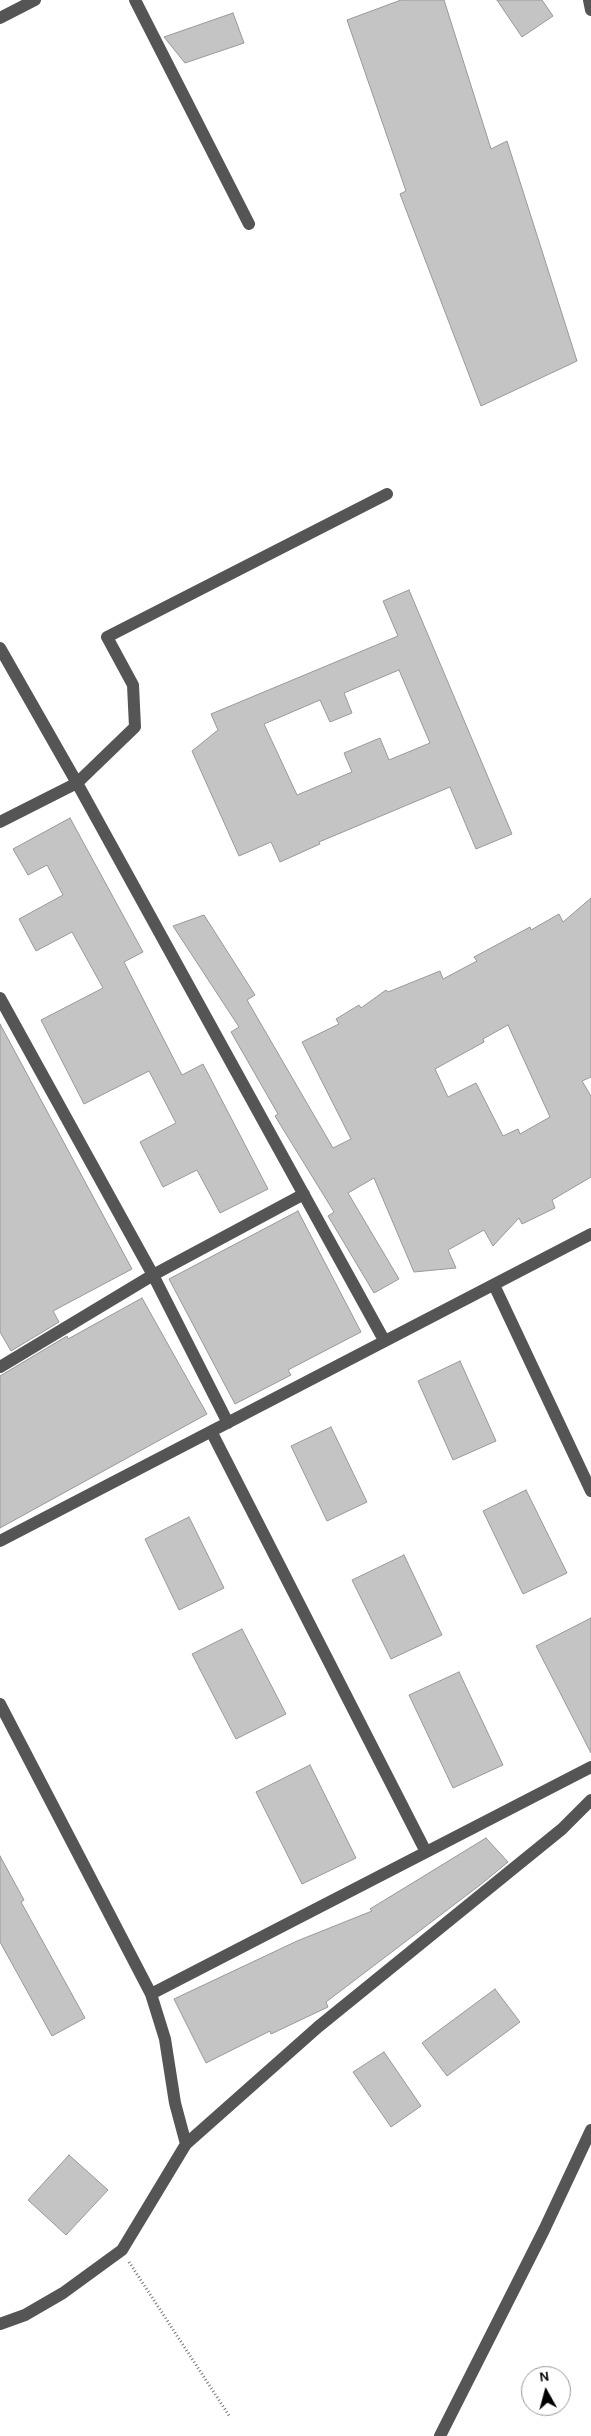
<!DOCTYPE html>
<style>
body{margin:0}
#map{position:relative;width:591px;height:2436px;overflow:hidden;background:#fff;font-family:Karla,sans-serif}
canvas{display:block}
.north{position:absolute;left:521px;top:2366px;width:50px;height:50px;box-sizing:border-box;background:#fff;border:1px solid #999;border-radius:50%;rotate:353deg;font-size:14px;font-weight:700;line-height:20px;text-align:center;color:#000}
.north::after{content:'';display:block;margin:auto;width:18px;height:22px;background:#000;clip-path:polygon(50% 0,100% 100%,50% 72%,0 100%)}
</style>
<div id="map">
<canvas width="591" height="2436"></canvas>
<div class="north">N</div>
</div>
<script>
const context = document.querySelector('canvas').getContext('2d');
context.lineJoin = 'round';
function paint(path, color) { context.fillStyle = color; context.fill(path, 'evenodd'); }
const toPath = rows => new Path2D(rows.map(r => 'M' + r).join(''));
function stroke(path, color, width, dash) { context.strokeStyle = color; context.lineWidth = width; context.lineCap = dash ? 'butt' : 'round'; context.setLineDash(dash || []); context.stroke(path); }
const building = toPath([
 [401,0,444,0,491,149,507,141,577,361,481,406,400,194,406,191,347,20,401,0],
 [497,0,542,0,553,16,522,37,497,0],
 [233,13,244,43,185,63,164,37,233,13],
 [409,590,512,834,476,849,450,787,319,842,320,844,280,862,271,842,239,856,192,751,218,730,211,714,398,636,383,601,409,590],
 [399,670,430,743,389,760,380,738,344,753,352,772,297,795,264,724,320,700,330,722,352,713,344,693,399,670],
 [70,818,143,952,124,962,182,1075,203,1064,268,1189,220,1213,197,1170,163,1187,140,1142,176,1123,149,1071,84,1104,41,1020,103,988,72,932,36,951,19,919,63,895,47,865,28,875,13,849,70,818],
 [591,898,591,1077,582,1081,591,1096,591,1177,552,1200,555,1208,522,1224,519,1218,493,1246,484,1230,448,1250,456,1268,414,1272,374,1178,348,1193,399,1279,374,1293,328,1216,334,1212,275,1116,278,1114,231,1032,239,1027,173,926,204,915,255,995,247,1000,333,1148,351,1139,302,1042,339,1024,336,1019,359,1005,361,1008,386,990,388,992,440,971,443,979,477,961,474,957,530,927,531,930,559,914,563,922,591,898],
 [508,1025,550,1117,520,1134,518,1129,503,1136,476,1083,448,1097,435,1069,484,1042,483,1039,508,1025],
 [0,1024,132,1269,53,1311,59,1322,11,1351,0,1332,0,1024],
 [298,1211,361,1332,288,1370,291,1375,235,1404,169,1279,298,1211],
 [142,1298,207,1414,0,1528,0,1376,67,1336,68,1339,142,1298],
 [460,1361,496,1441,453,1460,418,1381,460,1361],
 [331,1427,367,1502,327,1521,291,1446,331,1427],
 [526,1490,567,1573,523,1594,483,1511,526,1490],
 [189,1517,224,1588,179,1610,145,1539,189,1517],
 [404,1555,442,1635,391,1659,352,1580,404,1555],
 [591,1618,591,1753,536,1646,591,1618],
 [242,1629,286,1714,236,1739,192,1654,242,1629],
 [459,1672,503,1765,453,1788,409,1695,459,1672],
 [310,1765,356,1858,302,1884,256,1792,310,1765],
 [486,1838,508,1862,480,1885,326,2002,328,2007,271,2034,270,2031,206,2063,174,1999,297,1941,372,1911,370,1909,486,1838],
 [0,1856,24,1900,21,1902,85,2018,52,2036,0,1942,0,1856],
 [495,1989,520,2022,447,2076,422,2043,495,1989],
 [384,2052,421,2106,391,2127,353,2072,384,2052],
 [69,2155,108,2190,66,2235,28,2200,69,2155]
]);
const path = toPath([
 [129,2262,230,2417]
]);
const minor = toPath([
 [135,0,249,224],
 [589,0,591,10],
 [0,18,35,0],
 [0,648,77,783,384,1340],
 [0,822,77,783,135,727,133,685,107,637,387,494],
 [0,998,153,1275,228,1423],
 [494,1285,591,1491],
 [0,1367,153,1275,304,1194],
 [212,1433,426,1852],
 [0,1541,591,1234],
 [0,1704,151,1994,165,2039,175,2103,186,2144],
 [151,1994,591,1767],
 [0,2324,25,2315,63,2293,122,2250,186,2144,318,2027,562,1829,591,1800],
 [440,2436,544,2230,591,2130]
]);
paint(building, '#c4c4c4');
stroke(building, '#999', 1);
stroke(path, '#777', 3, [1, 2.5]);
stroke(minor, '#555', 12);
</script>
